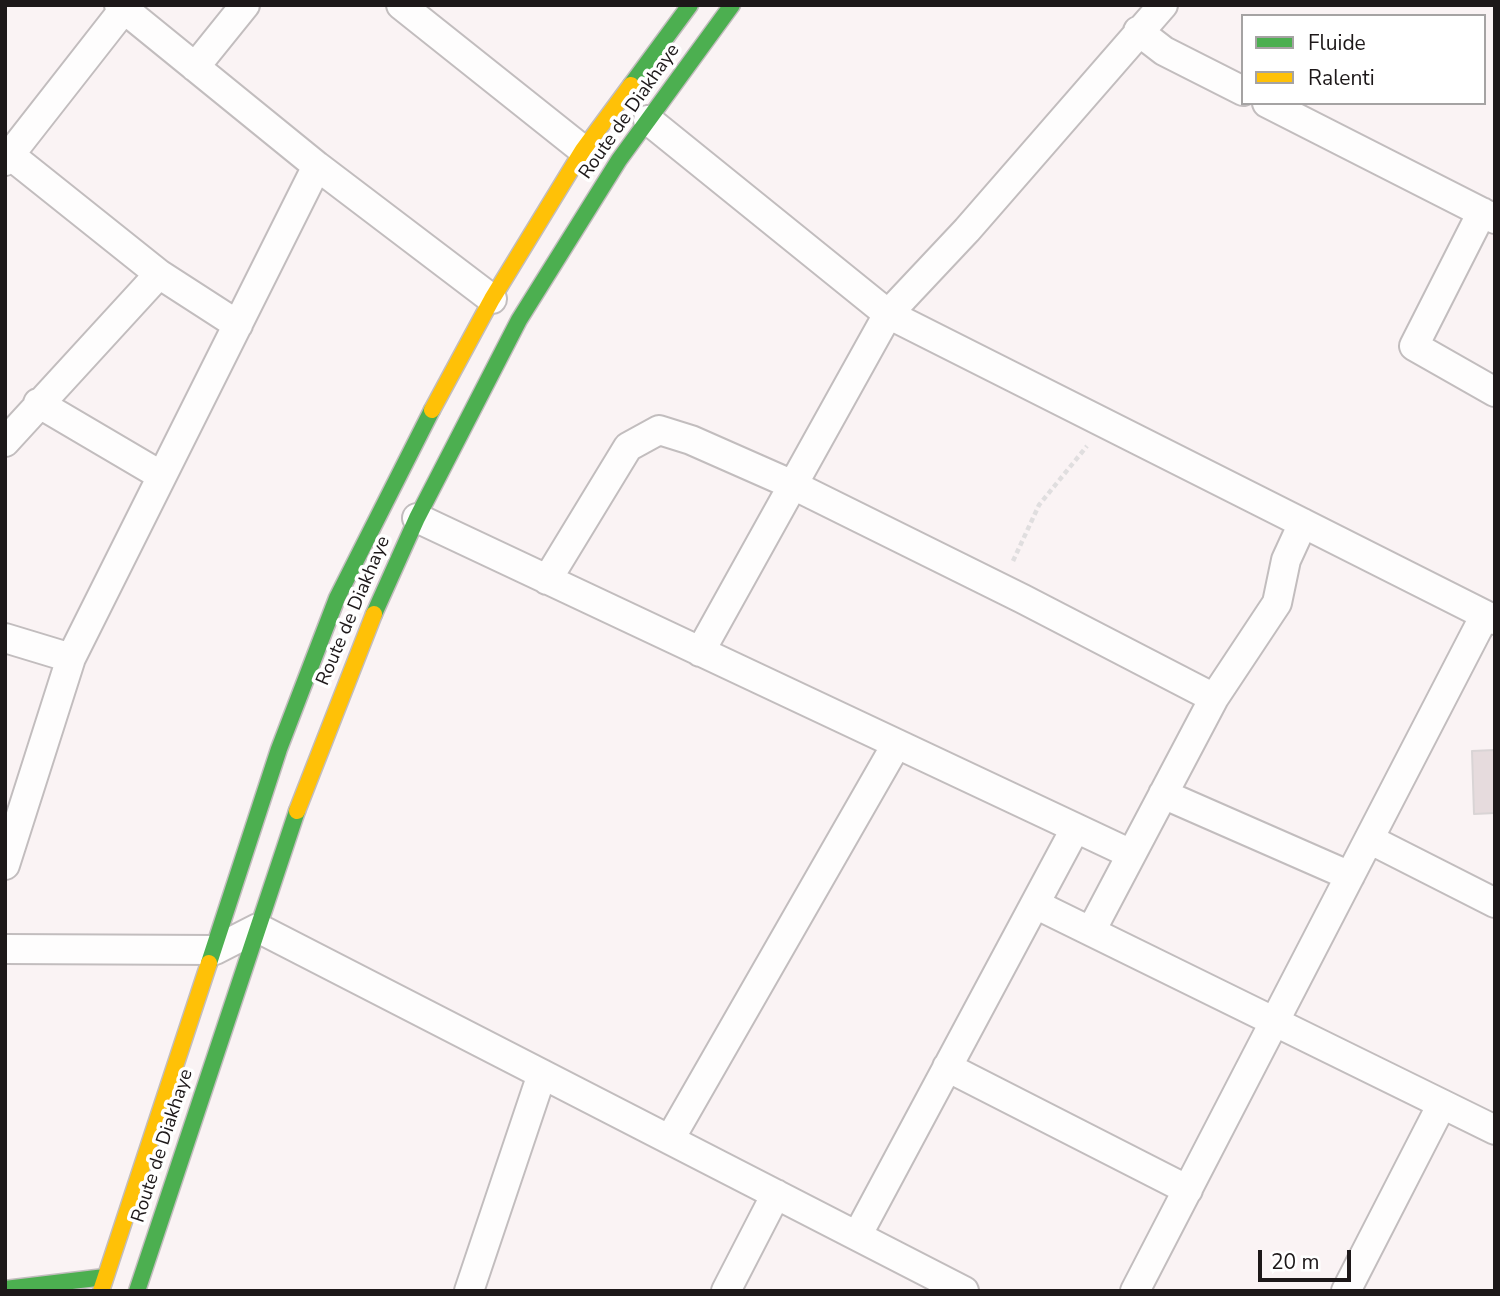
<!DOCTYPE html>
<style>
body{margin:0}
#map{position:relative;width:1500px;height:1296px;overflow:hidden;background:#faf3f4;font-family:"Nunito Sans",sans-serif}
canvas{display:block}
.frame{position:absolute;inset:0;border:7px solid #1d1819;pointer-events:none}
.legend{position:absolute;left:1241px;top:14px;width:245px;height:91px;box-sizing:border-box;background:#fff;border:2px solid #a5a3a3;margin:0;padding:9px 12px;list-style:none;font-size:21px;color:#1d1819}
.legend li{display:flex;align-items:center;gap:14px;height:35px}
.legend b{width:35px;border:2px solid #a5a3a3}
.scale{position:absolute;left:1258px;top:1250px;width:93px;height:32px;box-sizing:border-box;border:4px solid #1d1819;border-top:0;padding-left:9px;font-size:21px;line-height:24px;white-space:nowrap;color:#1d1819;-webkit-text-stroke:5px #fff;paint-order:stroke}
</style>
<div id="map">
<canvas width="1500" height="1296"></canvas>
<div class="frame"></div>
<ul class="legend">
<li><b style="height:9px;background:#4caf50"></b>Fluide</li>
<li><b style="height:9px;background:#ffc107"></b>Ralenti</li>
</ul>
<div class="scale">20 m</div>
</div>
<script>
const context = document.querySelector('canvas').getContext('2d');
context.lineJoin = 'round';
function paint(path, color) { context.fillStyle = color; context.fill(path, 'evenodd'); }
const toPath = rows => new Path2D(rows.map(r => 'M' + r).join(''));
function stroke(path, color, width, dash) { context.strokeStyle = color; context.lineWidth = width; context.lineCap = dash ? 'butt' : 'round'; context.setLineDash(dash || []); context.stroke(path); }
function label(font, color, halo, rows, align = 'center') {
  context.font = font + ' "Nunito Sans",sans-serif'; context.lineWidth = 7; context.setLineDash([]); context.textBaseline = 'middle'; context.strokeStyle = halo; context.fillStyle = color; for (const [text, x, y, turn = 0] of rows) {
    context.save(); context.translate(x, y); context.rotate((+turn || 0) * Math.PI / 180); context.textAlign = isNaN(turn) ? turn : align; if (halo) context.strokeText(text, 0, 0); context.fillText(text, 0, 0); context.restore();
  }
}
const building = toPath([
 [1495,750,1495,813,1474,814,1472,751,1495,750]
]);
const path = toPath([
 [1013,561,1039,505,1087,446]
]);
const street = toPath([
 [119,5,317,166,492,299],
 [401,5,583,150],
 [1138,31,1164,51,1243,91],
 [195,67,245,5],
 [1267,103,1495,219],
 [648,120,888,314,1495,620],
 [10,155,159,274,238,325],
 [5,161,124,9],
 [1482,212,1414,346,1495,392],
 [38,403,162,476],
 [5,442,159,274],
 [417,518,1131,854],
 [547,580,628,447,659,430,691,440,793,485,1023,599,1214,698],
 [5,638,71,658],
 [700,652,888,314,967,230,1163,5],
 [1163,794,1350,876],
 [1369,839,1495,903],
 [5,865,71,658,317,166],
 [1035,904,1495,1130],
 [1091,931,1214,698,1277,603,1286,560,1303,523],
 [5,949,215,950,258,928,964,1291],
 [947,1067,1188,1190],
 [670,1139,896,745],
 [857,1236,1075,829],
 [469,1291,542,1074],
 [726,1291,776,1194],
 [1135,1291,1485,615],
 [1346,1291,1442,1104]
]);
const fast = toPath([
 [631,85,690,5],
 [374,614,417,518,519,320,619,160,732,5],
 [209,963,279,749,337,598,432,410],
 [5,1289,105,1277],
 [137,1291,297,811]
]);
const slow = toPath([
 [432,410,492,299,583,150,631,85],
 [297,811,374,614],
 [101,1291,209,963]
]);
const streetNames = [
 ["Route de Diakhaye",630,112,-55],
 ["Route de Diakhaye",354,611,-67],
 ["Route de Diakhaye",163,1146,-72]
];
paint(building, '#e6dbdd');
stroke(building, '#d9d4d5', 2);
stroke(street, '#c2bdbe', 32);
stroke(fast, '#c2bdbe', 19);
stroke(slow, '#c2bdbe', 19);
stroke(path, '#e0dedf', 4.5, [5, 3.5]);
stroke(street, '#fefdfd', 28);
stroke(fast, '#4caf50', 16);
stroke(slow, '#ffc107', 16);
label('19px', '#1d1819', '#fff', streetNames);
</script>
